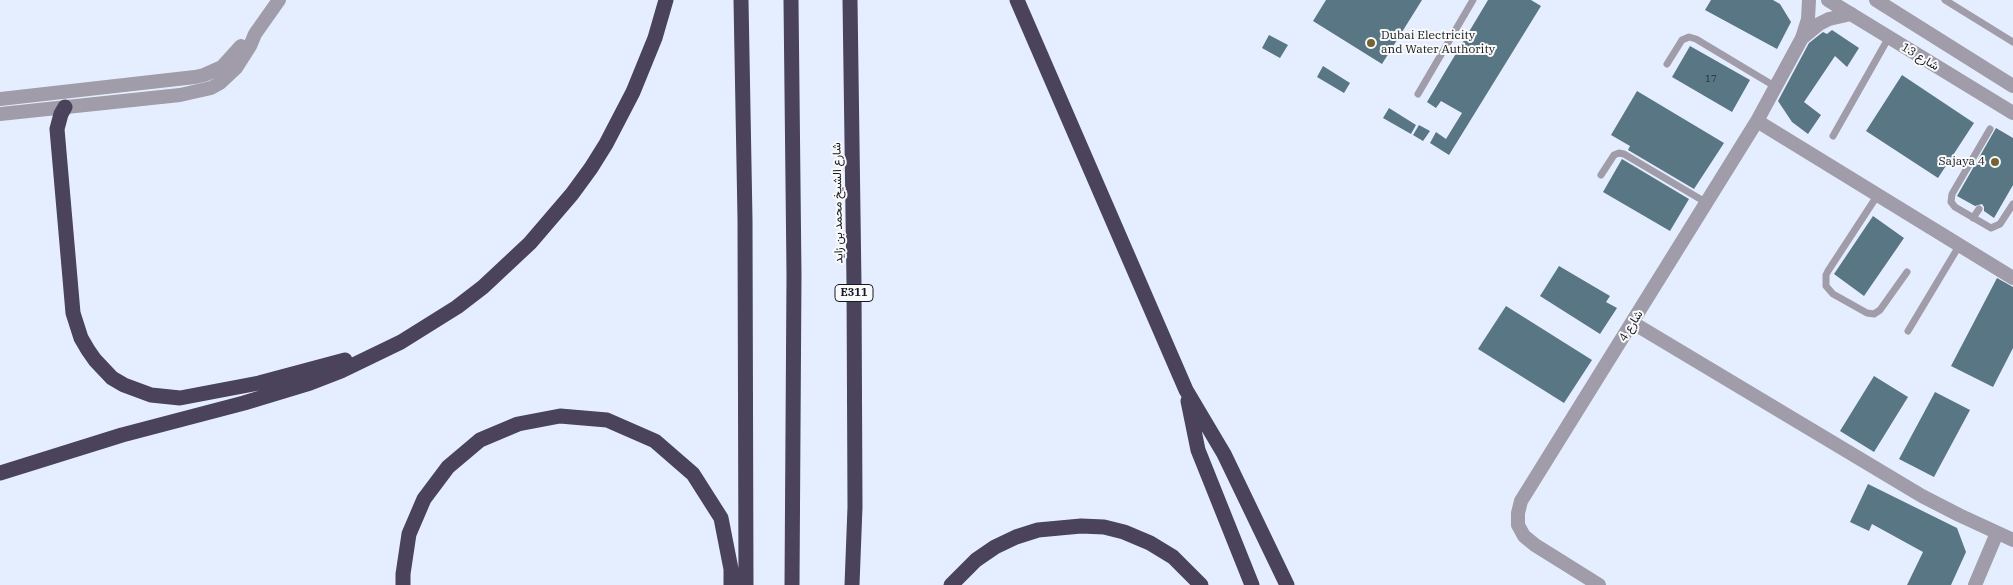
<!DOCTYPE html>
<meta charset="utf-8">
<style>
body{margin:0}
canvas{display:block;background:#e5eeff}
</style>
<canvas width="2013" height="585"></canvas>
<script>
const context = document.querySelector('canvas').getContext('2d');
context.lineJoin = 'round';
function paint(path, color) { context.fillStyle = color; context.fill(path, 'evenodd'); }
const toPath = rows => new Path2D(rows.map(r => 'M' + r).join(''));
function stroke(path, color, width, dash) { context.strokeStyle = color; context.lineWidth = width; context.lineCap = dash ? 'butt' : 'round'; context.setLineDash(dash || []); context.stroke(path); }
function label(font, color, halo, rows, align = 'center') {
  context.font = font + ' "IBM Plex Serif",Vazirmatn,serif'; context.lineWidth = 4; context.setLineDash([]); context.textBaseline = 'middle'; context.strokeStyle = halo; context.fillStyle = color; for (const [text, x, y, turn = 0] of rows) {
    context.save(); context.translate(x, y); context.rotate((+turn || 0) * Math.PI / 180); context.textAlign = isNaN(turn) ? turn : align; if (halo) context.strokeText(text, 0, 0); context.fillText(text, 0, 0); context.restore();
  }
}
const building = toPath([
 [1326,0,1422,0,1382,64,1313,21],
 [1488,0,1531,0,1541,6,1449,155,1430,143,1436,132,1446,139,1462,113,1441,101,1436,108,1427,102],
 [1711,0,1773,0,1780,4,1791,22,1777,49,1705,10],
 [1832,30,1859,48,1847,67,1835,56,1804,102,1821,115,1808,134,1792,122,1778,101,1809,43,1823,32,1827,34],
 [1269,35,1288,45,1280,58,1262,48],
 [1690,46,1750,80,1732,112,1672,77],
 [1323,66,1350,83,1344,93,1317,77],
 [1902,75,1974,123,1938,178,1866,131],
 [1637,91,1724,143,1694,189,1628,150,1630,146,1611,135],
 [1389,108,1416,125,1411,134,1383,118],
 [1419,125,1430,131,1423,141,1413,135],
 [1996,128,2013,138,2013,185,1994,218,1984,211,1984,207,1982,204,1975,206,1957,196],
 [1622,159,1689,199,1670,231,1603,192],
 [1873,216,1904,238,1864,296,1834,274],
 [1559,266,1610,296,1606,302,1617,308,1600,334,1540,296],
 [1997,278,2013,287,2013,348,1993,387,1951,366],
 [1506,306,1592,360,1564,403,1478,349],
 [1874,376,1908,397,1874,452,1840,431],
 [1935,392,1970,410,1934,477,1899,459],
 [1868,484,1957,528,1966,552,1951,585,1907,585,1923,552,1872,524,1869,531,1850,522]
]);
const service = toPath([
 [1945,0,2013,42],
 [1667,64,1682,40,1689,37,1696,39,1776,87],
 [1418,94,1473,0],
 [1990,129,1952,194,1951,202,1955,207,1991,228,2000,224,2013,204],
 [1833,136,1889,37],
 [1601,175,1614,155,1619,153,1624,154,1707,203],
 [1877,196,1828,271,1826,275,1826,286,1833,294,1867,313,1874,314,1880,310,1907,272],
 [1973,218,1979,209],
 [1908,331,1959,246]
]);
const minor = toPath([
 [1802,38,1819,24,1829,19,1851,14],
 [0,99,195,77,204,75,222,67,241,46],
 [0,114,180,95,211,88,220,83,236,68,250,46,255,34,279,0],
 [1757,121,2013,278],
 [1633,323,1922,496,1959,515,2013,540],
 [1599,585,1535,545,1524,536,1518,525,1518,513,1521,501,1757,121,1802,38,1808,19,1809,0],
 [1975,585,1997,533]
]);
const tertiary = toPath([
 [1828,0,2013,113],
 [1876,0,2013,86]
]);
const motorway = toPath([
 [741,0,745,219,746,585],
 [791,0,794,275,792,585],
 [850,0,854,284,855,507,852,585],
 [1017,0,1186,390,1224,454,1287,585],
 [65,107,61,114,57,129,73,313,81,338,88,350,95,360,112,378,124,385,151,395,180,398,259,383,345,360],
 [1188,401,1198,450,1252,585],
 [0,473,122,435,244,403,310,383,341,371,401,342,457,307,483,287,530,243,572,194,591,168,606,144,633,92,655,38,666,0],
 [403,585,403,574,409,534,424,499,448,467,480,440,518,424,560,416,607,420,655,441,693,474,721,518,731,569,731,585],
 [951,585,976,560,995,547,1016,537,1038,530,1081,526,1104,527,1124,532,1150,543,1173,557,1201,585]
]);
const markers = [
 [1371,43,5,"#766332"],
 [1995,162,5,"#766332"]
];
const numberNames = [
 ["17",1711,79]
];
const shields = [
 [854,293,38]
];
const shieldNames = [
 ["E311",854,293]
];
const poiNames = [
 ["Dubai Electricity",1381,36],
 ["and Water Authority",1381,50],
 ["Sajaya 4",1985,162,"right"]
];
const streetNames = [
 ["شارع 13",1920,57,31],
 ["شارع الشيخ محمد بن زايد",838,203,-91],
 ["شارع 4",1631,326,-58]
];
paint(building, '#587684');
stroke(service, '#a09ca9', 7);
stroke(minor, '#a09ca9', 14);
stroke(tertiary, '#a09ca9', 14);
stroke(motorway, '#4a435b', 15);
for (const [x, y, r, color] of markers) { const dot = new Path2D(); dot.arc(x, y, r, 0, 2 * Math.PI); context.fillStyle = color; context.fill(dot); stroke(dot, '#fafafa', 2); }
label('10px', '#25303b', null, numberNames);
for (const [x, y, w] of shields) { const box = new Path2D(); box.roundRect(x - w / 2, y - 8.5, w, 17, 4); context.fillStyle = '#fafafa'; context.fill(box); stroke(box, '#141923', 1); }
label('bold 11px', '#141923', null, shieldNames);
label('12px', '#141923', '#fafafa', poiNames, 'left');
label('12px', '#141923', '#fafafa', streetNames);
</script>
